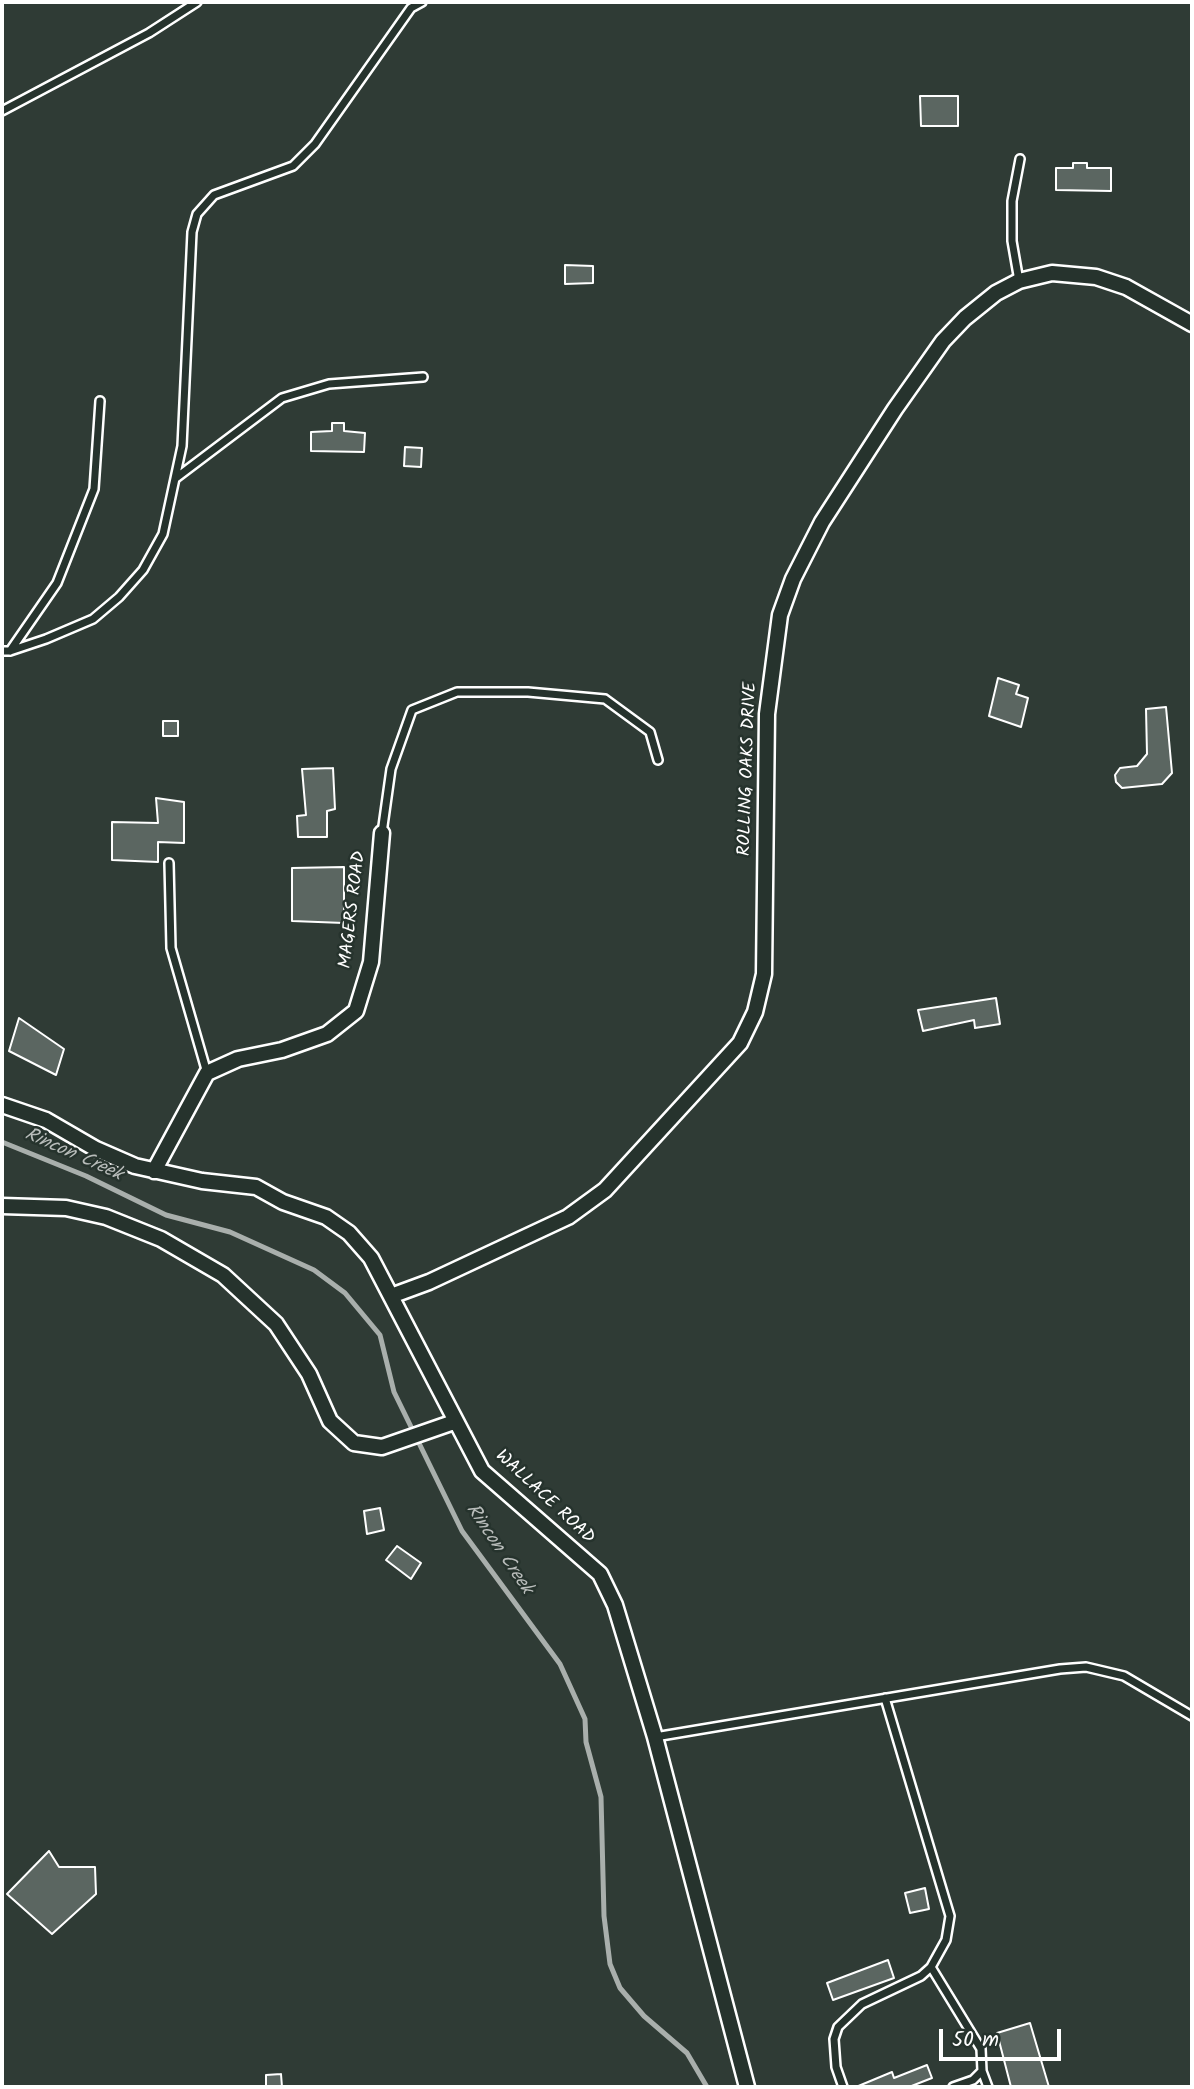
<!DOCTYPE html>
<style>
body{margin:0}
#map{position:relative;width:1194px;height:2089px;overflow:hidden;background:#2f3b35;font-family:Kalam,sans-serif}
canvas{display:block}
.frame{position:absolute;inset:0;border:4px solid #fff;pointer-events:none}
.scale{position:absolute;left:939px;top:2029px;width:122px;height:32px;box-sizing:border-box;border:4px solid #fff;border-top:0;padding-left:9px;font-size:21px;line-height:24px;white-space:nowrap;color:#fff;-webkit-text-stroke:5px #26332d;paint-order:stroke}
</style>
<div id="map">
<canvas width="1194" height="2089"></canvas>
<div class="frame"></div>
<div class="scale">50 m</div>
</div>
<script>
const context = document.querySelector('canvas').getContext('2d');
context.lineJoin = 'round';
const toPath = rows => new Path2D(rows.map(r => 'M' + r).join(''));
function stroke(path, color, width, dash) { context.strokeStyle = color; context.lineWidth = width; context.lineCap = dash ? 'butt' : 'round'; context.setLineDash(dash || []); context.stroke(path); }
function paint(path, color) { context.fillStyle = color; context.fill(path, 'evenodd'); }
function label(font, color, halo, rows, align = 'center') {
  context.font = font + ' Kalam,sans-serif'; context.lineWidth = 5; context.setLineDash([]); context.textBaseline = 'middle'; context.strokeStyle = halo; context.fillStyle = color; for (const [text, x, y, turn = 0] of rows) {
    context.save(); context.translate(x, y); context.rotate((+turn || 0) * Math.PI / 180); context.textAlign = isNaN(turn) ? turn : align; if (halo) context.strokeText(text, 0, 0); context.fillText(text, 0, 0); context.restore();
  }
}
const stream = toPath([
 [2,1142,86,1176,166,1215,230,1232,314,1270,345,1293,380,1335,394,1392,462,1531,560,1664,585,1719,586,1742,601,1797,604,1916,610,1964,620,1988,644,2016,687,2053,707,2087]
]);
const building = toPath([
 [920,96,958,96,958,126,921,126,920,96],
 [1073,163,1087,163,1087,168,1111,168,1111,191,1056,190,1056,168,1073,168,1073,163],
 [565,265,593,266,593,283,565,284,565,265],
 [332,423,344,423,344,431,365,433,364,452,311,451,311,432,332,431,332,423],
 [405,447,422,448,421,467,404,466,405,447],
 [998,678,1019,685,1016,694,1028,698,1021,727,989,716,998,678],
 [1166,707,1172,773,1162,784,1122,788,1116,782,1115,775,1120,768,1137,766,1147,754,1146,709,1166,707],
 [163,721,178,721,178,736,163,736,163,721],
 [333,768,335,809,327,811,327,837,298,837,297,816,306,815,302,769,333,768],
 [156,798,184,802,184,843,158,842,158,862,112,860,112,822,158,823,156,798],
 [344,867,344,923,292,921,292,868,344,867],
 [996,998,1000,1024,975,1028,974,1020,923,1031,918,1010,996,998],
 [19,1018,64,1049,56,1075,9,1051,19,1018],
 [380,1508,384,1530,367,1534,364,1511,380,1508],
 [397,1546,421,1563,411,1579,386,1560,397,1546],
 [49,1851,59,1867,95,1867,96,1894,52,1934,7,1894,49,1851],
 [925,1888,929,1909,910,1913,905,1893,925,1888],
 [888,1960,894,1978,833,2000,827,1983,888,1960],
 [1030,2023,1049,2087,1011,2087,997,2033,1030,2023],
 [927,2065,932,2078,909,2087,856,2087,892,2072,894,2078,927,2065],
 [281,2074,282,2087,266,2087,266,2075,281,2074]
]);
const lane = toPath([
 [2,111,149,33,197,2],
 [1019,281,1012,241,1012,201,1020,159],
 [176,478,282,398,329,384,423,377],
 [2,651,10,651,46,639,93,619,119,597,143,570,163,534,182,446,192,232,197,214,214,195,293,166,315,144,411,8,422,2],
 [10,651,57,583,94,489,100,401],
 [382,833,391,769,412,710,457,692,528,692,605,699,650,732,658,760],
 [169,863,171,948,207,1073],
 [655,1737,1060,1669,1086,1667,1124,1676,1192,1716],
 [931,1967,981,2049,982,2071,973,2080,953,2087],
 [982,2071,988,2087],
 [843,2087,836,2067,834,2039,838,2027,862,2004,921,1976,931,1967,946,1940,950,1916,885,1698]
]);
const street = toPath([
 [2,1105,46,1120,96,1149,135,1166,202,1181,256,1187,283,1202,326,1217,349,1233,371,1258,482,1471,600,1574,615,1605,655,1737,747,2087],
 [154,1171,207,1073,238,1059,282,1050,327,1034,356,1011,371,962,382,833],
 [2,1206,66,1208,106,1217,161,1239,223,1275,276,1324,309,1374,330,1421,354,1443,382,1447,454,1422],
 [391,1296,429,1282,568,1217,605,1190,740,1043,755,1012,764,974,767,714,780,615,793,579,822,522,895,409,943,341,965,318,996,293,1019,281,1052,273,1096,277,1126,287,1192,324]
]);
const streetNames = [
 ["ROLLING OAKS DRIVE",749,769,-88],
 ["MAGERS ROAD",354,910,-83],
 ["WALLACE ROAD",544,1498,43]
];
const waterNames = [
 ["Rincon Creek",73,1156,24],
 ["Rincon Creek",498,1550,56]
];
stroke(stream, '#a9afac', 5);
paint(building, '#5b6661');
stroke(building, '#fff', 2);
stroke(lane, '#fff', 12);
stroke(street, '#fff', 19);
stroke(lane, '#26332d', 7);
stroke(street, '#26332d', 14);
label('18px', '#fff', '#26332d', streetNames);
label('italic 19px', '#b8bcba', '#26332d', waterNames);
</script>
